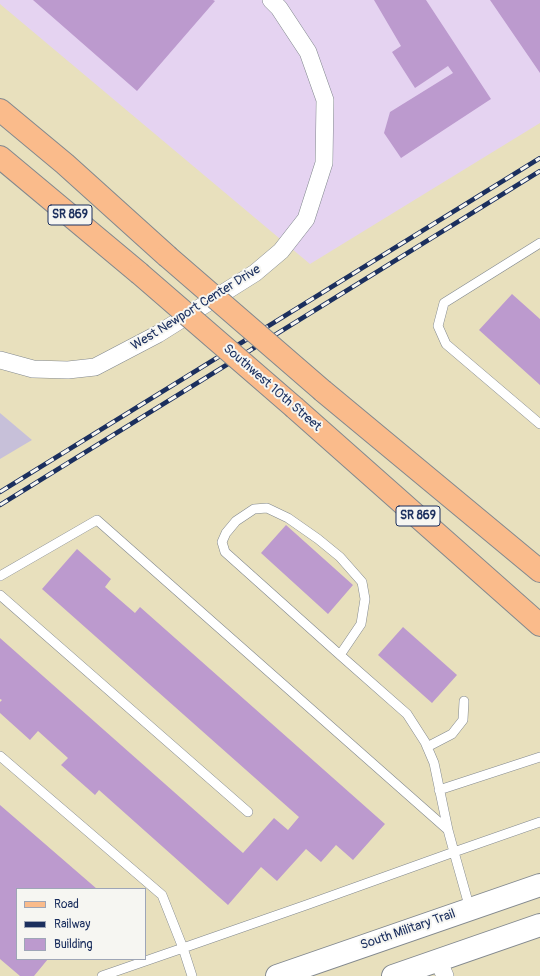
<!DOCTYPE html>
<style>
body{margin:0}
#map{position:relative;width:540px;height:976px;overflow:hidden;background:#e8e0bd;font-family:Pangolin,sans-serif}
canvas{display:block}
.legend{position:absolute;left:16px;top:888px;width:130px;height:72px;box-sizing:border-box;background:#f6f6f2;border:1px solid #9ea6b7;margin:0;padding:5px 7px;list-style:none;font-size:12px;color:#1b2f5e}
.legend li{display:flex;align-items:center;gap:8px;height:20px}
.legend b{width:20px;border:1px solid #9ea6b7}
</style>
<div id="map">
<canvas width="540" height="976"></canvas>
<ul class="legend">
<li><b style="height:5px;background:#fabb8b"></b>Road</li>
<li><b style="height:5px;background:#1b2f5e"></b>Railway</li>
<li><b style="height:11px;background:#bc9ace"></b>Building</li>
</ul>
</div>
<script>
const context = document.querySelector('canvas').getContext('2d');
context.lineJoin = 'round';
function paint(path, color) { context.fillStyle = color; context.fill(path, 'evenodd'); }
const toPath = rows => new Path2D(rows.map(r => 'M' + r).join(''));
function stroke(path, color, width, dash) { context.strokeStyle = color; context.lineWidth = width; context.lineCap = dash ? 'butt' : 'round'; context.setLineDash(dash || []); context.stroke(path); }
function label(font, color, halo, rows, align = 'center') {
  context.font = font + ' Pangolin,sans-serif'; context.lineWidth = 4; context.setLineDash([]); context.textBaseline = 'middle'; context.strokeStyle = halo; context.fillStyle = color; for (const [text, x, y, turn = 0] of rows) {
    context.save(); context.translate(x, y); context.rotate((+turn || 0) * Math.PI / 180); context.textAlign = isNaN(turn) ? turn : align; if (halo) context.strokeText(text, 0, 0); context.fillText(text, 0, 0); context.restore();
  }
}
const built = toPath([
 [0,0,540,0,540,123,310,264,0,4]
]);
const industrial = toPath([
 [0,413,32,440,0,459]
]);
const building = toPath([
 [33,0,213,0,215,1,137,91],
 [374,0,426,0,491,99,401,158,384,133,390,112,453,73,448,66,415,88,392,52,401,46],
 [490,0,540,0,540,73],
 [512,294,540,319,540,385,479,330],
 [286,525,353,585,328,614,261,553],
 [77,549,111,579,105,587,135,613,140,607,385,824,353,860,336,845,321,862,306,849,277,881,261,867,228,905,99,790,95,795,61,765,68,758,38,731,30,740,0,713,0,702,2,700,0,699,0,638,243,853,274,818,288,830,299,817,42,589],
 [403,627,457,675,432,703,378,655],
 [0,805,97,889,17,889,17,959,48,959,34,976,20,976,0,959]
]);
const service = toPath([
 [540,243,444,303,438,326,446,344,540,424],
 [0,576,97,520,448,830,454,852,540,822],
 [0,595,248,812],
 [340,655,361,624,365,599,362,582,340,557,318,539,288,518,267,508,254,509,236,521,226,533,222,542,225,552,340,655,407,714,425,742,434,763,448,830],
 [427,747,452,734,463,720,464,701],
 [0,756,162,895,183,948,102,976],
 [439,790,540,757],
 [192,976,183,948,309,904,454,852,470,909]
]);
const minor = toPath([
 [0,360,33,369,68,370,95,367,158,334,255,273,281,251,306,219,324,163,325,100,308,52,279,8,271,0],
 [438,960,445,976]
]);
const tertiary = toPath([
 [277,976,540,885],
 [393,976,540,925]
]);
const primary = toPath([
 [0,110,65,164,167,256],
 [0,157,139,273],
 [323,391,540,571],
 [295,408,540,625]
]);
const rail = toPath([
 [0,492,540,158],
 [0,505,540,171]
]);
const primaryBridge = toPath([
 [167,256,323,391],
 [139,273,295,408]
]);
const shields = [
 [70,215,44],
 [418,516,44]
];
const shieldNames = [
 ["SR 869",70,215],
 ["SR 869",418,516]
];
const streetNames = [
 ["West Newport Center Drive",196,308,-32],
 ["Southwest 10th Street",272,388,41],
 ["South Military Trail",408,930,-19]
];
paint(built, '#e5d3f1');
paint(industrial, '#c7c0d9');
paint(building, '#bc9ace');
stroke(service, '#82888e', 10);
stroke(minor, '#82888e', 18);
stroke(tertiary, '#82888e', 24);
stroke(primary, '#82888e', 24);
stroke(service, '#fff', 9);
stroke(minor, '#fff', 17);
stroke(tertiary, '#fff', 22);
stroke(primary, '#fabb8b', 22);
stroke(rail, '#1b2f5e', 4.5);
stroke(rail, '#f6f6f2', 3, [9]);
stroke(primaryBridge, '#82888e', 24, []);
stroke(primaryBridge, '#fabb8b', 22);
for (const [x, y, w] of shields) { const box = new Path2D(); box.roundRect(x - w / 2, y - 10, w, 20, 3); context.fillStyle = '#f6f6f2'; context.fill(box); stroke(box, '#1b2f5e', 1); }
label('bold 12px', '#1b2f5e', null, shieldNames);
label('13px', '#1b2f5e', '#f6f6f2', streetNames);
</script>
